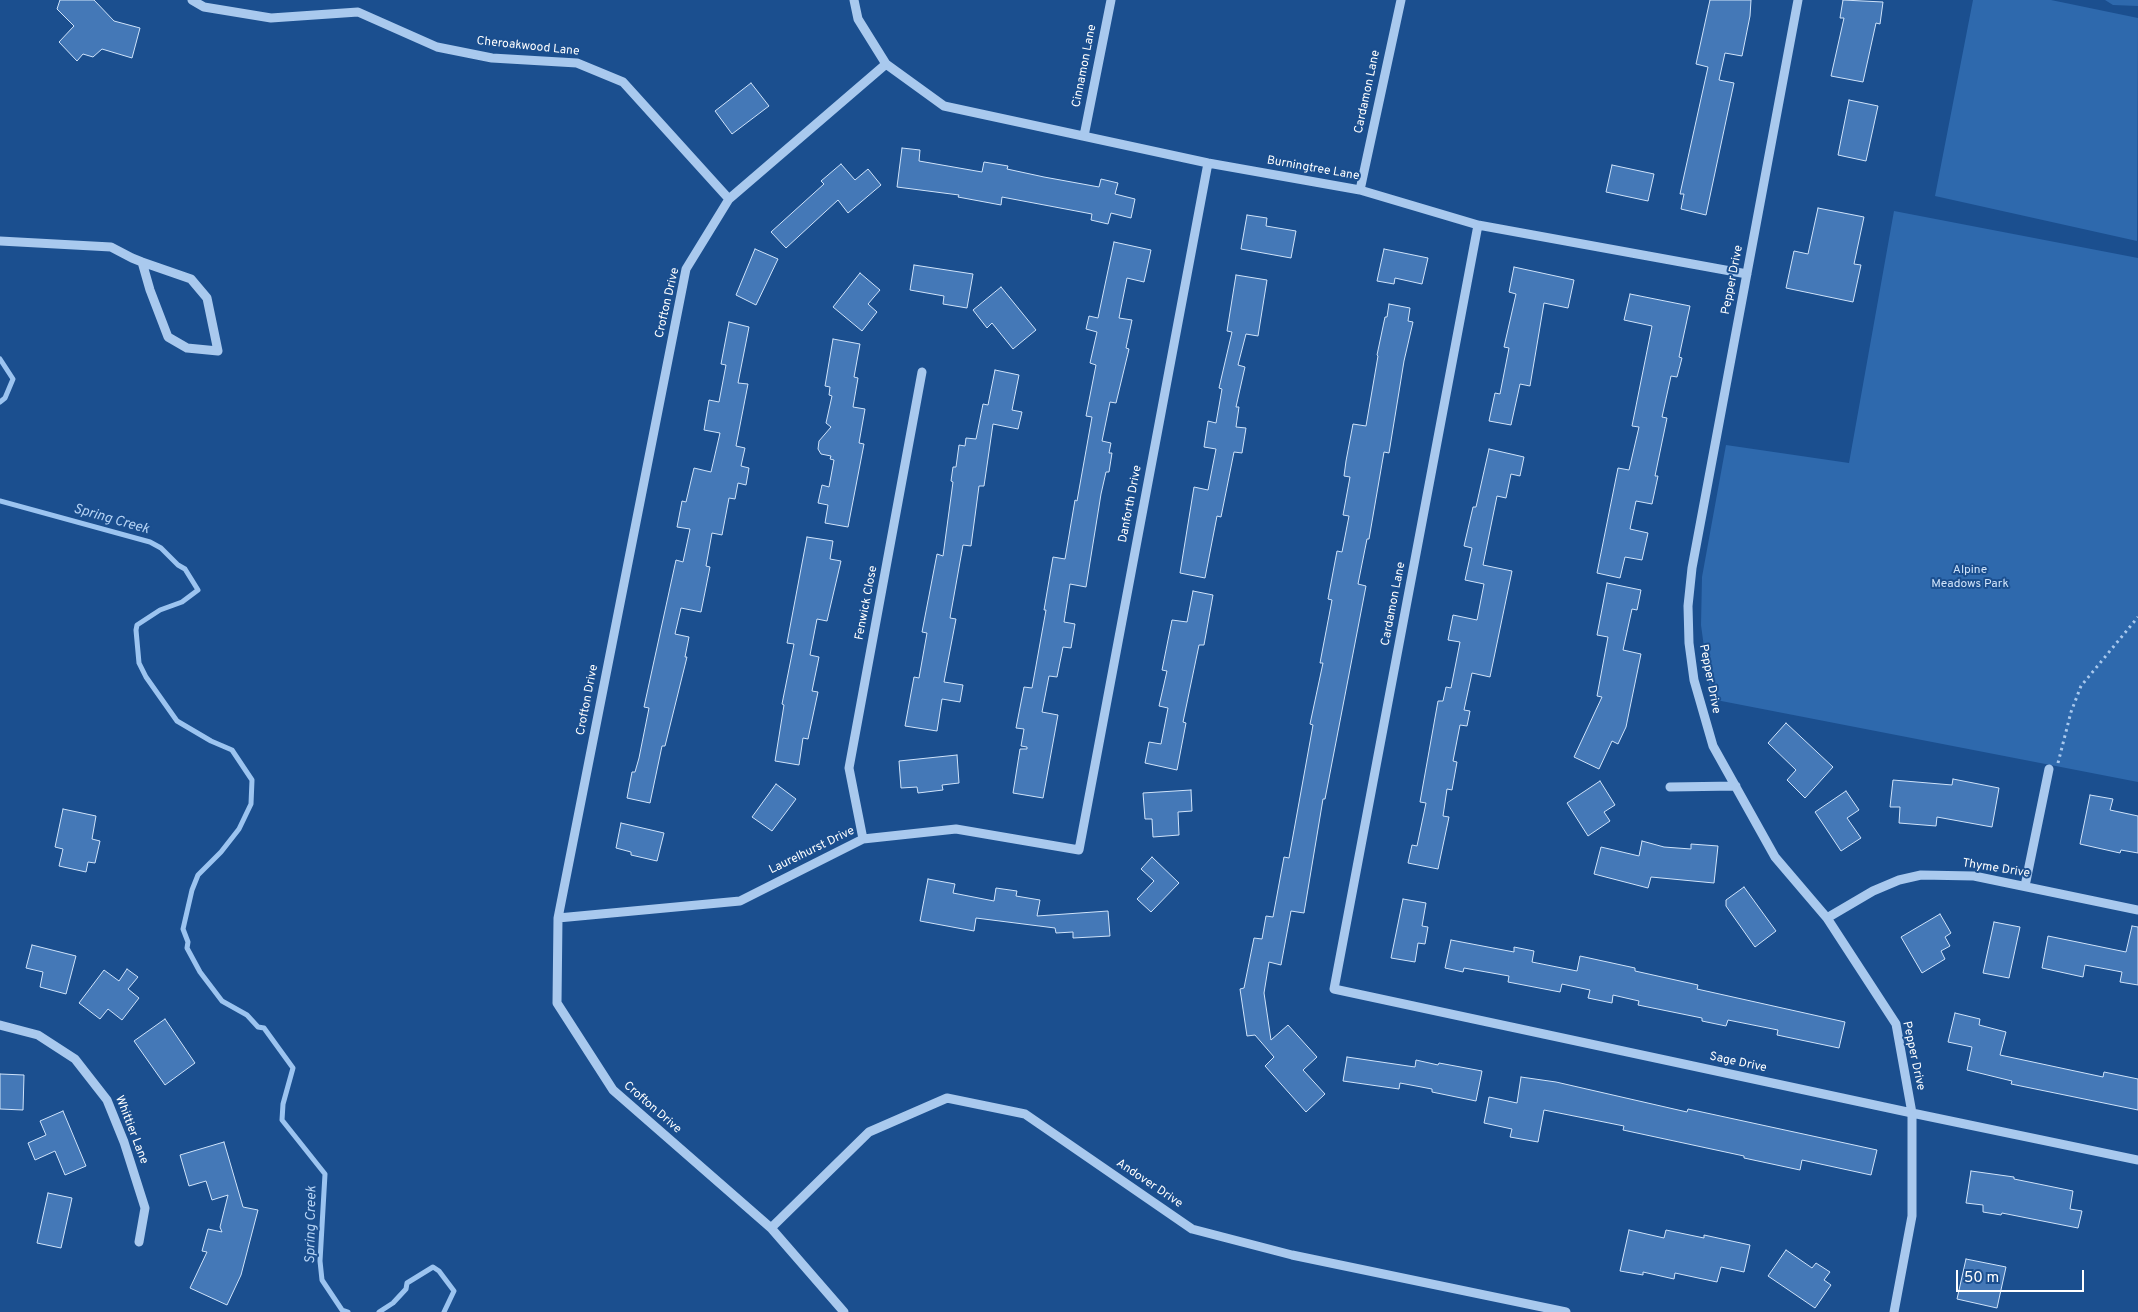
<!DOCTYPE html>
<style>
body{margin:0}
#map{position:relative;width:2138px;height:1312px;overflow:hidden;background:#1b4f8f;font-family:Overpass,sans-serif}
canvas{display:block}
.scale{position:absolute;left:1956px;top:1270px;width:128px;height:22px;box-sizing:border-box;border:2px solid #fff;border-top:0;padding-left:6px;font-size:15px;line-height:18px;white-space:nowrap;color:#fff;-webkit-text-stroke:4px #1b4f8f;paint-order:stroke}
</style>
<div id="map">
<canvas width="2138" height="1312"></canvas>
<div class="scale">50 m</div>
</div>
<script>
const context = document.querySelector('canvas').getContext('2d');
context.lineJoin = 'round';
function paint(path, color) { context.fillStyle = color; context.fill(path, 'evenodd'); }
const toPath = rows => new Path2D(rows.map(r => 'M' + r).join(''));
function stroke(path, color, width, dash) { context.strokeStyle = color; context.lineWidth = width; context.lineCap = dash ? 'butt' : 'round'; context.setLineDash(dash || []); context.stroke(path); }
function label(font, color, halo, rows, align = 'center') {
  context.font = font + ' Overpass,sans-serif'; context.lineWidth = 4; context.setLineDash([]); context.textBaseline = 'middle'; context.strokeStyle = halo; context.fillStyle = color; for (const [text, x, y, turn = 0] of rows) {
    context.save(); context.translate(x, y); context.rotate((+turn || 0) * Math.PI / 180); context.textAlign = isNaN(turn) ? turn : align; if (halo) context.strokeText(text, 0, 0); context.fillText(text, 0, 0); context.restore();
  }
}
const green = toPath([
 [1973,0,2051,0,2138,18,2137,241,1935,196],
 [2105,0,2138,0,2138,6,2113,5],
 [1894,211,2138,258,2138,782,1711,699,1701,625,1702,577,1726,445,1849,463]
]);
const stream = toPath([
 [0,359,13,379,5,398,0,402],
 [0,501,150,542,161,548,178,565,185,569,198,590,182,602,160,610,137,625,136,630,139,663,146,677,177,721,211,741,232,750,252,780,251,804,239,829,221,852,198,875,192,890,183,929,188,942,187,948,200,972,222,1001,247,1015,258,1027,264,1028,293,1068,283,1104,282,1120,325,1174,320,1261,322,1280,342,1310,348,1312],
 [379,1312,393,1303,406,1289,407,1283,433,1267,439,1271,454,1291,444,1312]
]);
const building = toPath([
 [60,0,94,0,114,21,140,28,132,58,102,49,93,57,83,54,77,61,59,42,74,26,57,9,60,0],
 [1710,0,1751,0,1750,16,1742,56,1725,53,1719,80,1734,83,1706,215,1681,209,1684,194,1680,194,1708,67,1696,64,1710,0],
 [1843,0,1883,2,1880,24,1876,23,1863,82,1831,76,1844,18,1840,18,1843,0],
 [751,83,769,106,732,134,715,111,751,83],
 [1849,100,1878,106,1866,161,1838,155,1849,100],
 [902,148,920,150,919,161,982,172,984,162,1008,166,1007,169,1044,177,1099,187,1101,179,1118,183,1115,194,1135,199,1131,218,1111,213,1108,224,1091,220,1092,214,1002,197,1001,205,958,197,959,195,897,187,902,148],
 [841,164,855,180,868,169,881,185,848,213,838,200,786,248,771,232,824,184,821,181,841,164],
 [1612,165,1654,174,1648,201,1606,192,1612,165],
 [1818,208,1864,217,1854,264,1861,265,1853,302,1786,288,1794,251,1808,254,1818,208],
 [1247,215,1267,218,1266,226,1296,231,1291,258,1241,249,1247,215],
 [1114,242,1151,250,1144,282,1127,278,1119,318,1132,320,1126,348,1129,349,1116,403,1110,402,1102,441,1111,443,1109,453,1112,453,1109,472,1106,472,1101,494,1086,587,1070,584,1064,622,1075,624,1071,648,1063,647,1057,677,1049,676,1042,712,1058,715,1043,798,1013,793,1020,749,1027,749,1027,747,1021,746,1024,729,1016,728,1024,687,1032,688,1046,610,1044,610,1053,557,1065,559,1075,500,1077,501,1092,417,1086,416,1096,365,1090,363,1097,332,1086,329,1089,316,1098,318,1114,242],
 [755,249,778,259,756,305,736,295,755,249],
 [1384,249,1428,258,1422,284,1395,278,1394,284,1377,281,1384,249],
 [914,265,973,274,967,308,943,304,944,296,910,290,914,265],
 [1514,267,1574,280,1568,308,1544,303,1530,386,1520,384,1511,425,1489,421,1495,393,1500,394,1509,348,1504,347,1516,294,1509,292,1514,267],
 [860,273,880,290,868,304,877,312,862,331,833,307,860,273],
 [1236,275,1267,280,1258,336,1246,334,1238,365,1245,367,1236,407,1239,407,1236,427,1246,428,1242,453,1234,452,1221,517,1217,516,1205,578,1180,573,1194,487,1208,490,1216,449,1204,447,1208,421,1216,423,1222,389,1219,388,1232,332,1227,331,1236,275],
 [1001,287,1036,330,1013,349,992,323,987,328,973,310,1001,287],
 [1630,294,1690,306,1679,357,1682,358,1677,377,1671,376,1662,417,1667,418,1655,476,1658,476,1652,504,1636,501,1630,529,1648,533,1642,560,1625,557,1620,578,1597,573,1618,468,1629,470,1639,427,1632,426,1652,326,1624,320,1630,294],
 [1389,304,1410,308,1408,321,1413,322,1404,361,1389,453,1384,452,1369,539,1367,539,1358,584,1366,586,1325,799,1323,799,1304,913,1291,911,1281,965,1269,962,1264,993,1271,1040,1288,1025,1317,1057,1303,1070,1325,1094,1306,1112,1265,1066,1274,1057,1255,1035,1247,1036,1240,989,1244,988,1254,938,1262,939,1266,916,1273,917,1284,857,1289,858,1313,725,1310,724,1323,663,1320,663,1332,600,1328,599,1337,551,1342,552,1349,516,1343,515,1350,477,1344,476,1346,461,1353,424,1366,426,1378,356,1377,355,1385,317,1387,317,1389,304],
 [729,322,749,327,738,383,748,384,736,446,745,448,741,466,749,468,746,485,738,483,735,499,729,498,722,535,712,533,706,566,710,567,701,612,681,608,675,634,689,637,685,657,687,657,665,746,662,746,650,803,627,798,632,772,635,772,639,758,649,708,644,707,676,560,683,562,690,529,677,527,682,501,686,502,694,468,711,472,720,433,704,430,709,400,719,402,726,365,721,364,729,322],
 [833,339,860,344,854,377,858,378,853,407,865,409,859,443,864,444,848,527,825,523,828,505,818,503,822,485,829,487,834,460,830,459,831,456,821,454,818,449,819,441,831,427,826,423,832,396,829,395,830,387,825,386,833,339],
 [995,370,1019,375,1012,410,1022,412,1018,429,993,424,984,486,979,486,971,546,963,545,950,618,956,619,944,682,963,685,960,702,942,699,937,731,905,726,914,677,919,678,927,633,922,632,937,554,943,556,953,482,951,481,953,467,956,467,959,445,965,446,966,438,976,439,983,404,988,405,995,370],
 [1489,449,1524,457,1520,476,1511,474,1506,498,1497,496,1483,565,1512,571,1490,677,1472,673,1464,710,1470,711,1467,726,1460,725,1453,761,1457,762,1452,790,1447,789,1443,816,1449,817,1438,869,1408,863,1412,845,1417,846,1426,803,1420,802,1438,701,1443,701,1446,687,1451,688,1460,642,1448,640,1453,615,1477,620,1484,584,1465,580,1472,548,1464,546,1473,507,1476,507,1489,449],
 [807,537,833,541,830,559,841,561,827,621,817,619,810,655,819,657,812,691,818,692,808,739,803,738,799,765,775,761,784,705,782,704,794,644,787,643,807,537],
 [1607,583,1641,590,1637,610,1632,609,1623,650,1641,654,1626,727,1618,744,1612,741,1599,769,1574,757,1602,697,1597,696,1608,637,1597,635,1607,583],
 [1193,591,1213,595,1204,645,1199,645,1183,722,1186,723,1177,770,1145,763,1149,742,1161,744,1168,708,1159,706,1167,671,1162,670,1172,620,1187,622,1193,591],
 [1786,723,1833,767,1805,798,1787,780,1796,770,1768,743,1786,723],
 [957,755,959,783,942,785,943,790,918,793,917,787,901,788,899,761,957,755],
 [1953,779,1999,788,1992,827,1937,817,1936,826,1899,823,1900,807,1890,807,1893,780,1952,785,1953,779],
 [1600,781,1615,805,1604,812,1610,821,1588,836,1567,803,1600,781],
 [776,784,796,799,772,831,752,817,776,784],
 [1191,790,1192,811,1178,812,1179,835,1153,837,1152,819,1145,819,1143,793,1191,790],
 [1846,791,1859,810,1847,818,1861,838,1841,851,1815,812,1846,791],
 [2090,795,2113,799,2110,810,2138,816,2138,853,2121,850,2120,853,2080,844,2090,795],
 [63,809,96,816,92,839,100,841,95,863,88,862,86,872,59,866,63,849,55,847,63,809],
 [621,823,664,833,657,861,631,855,631,852,616,848,621,823],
 [1642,841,1664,847,1691,849,1691,844,1718,846,1714,883,1651,877,1648,888,1594,874,1601,847,1639,856,1642,841],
 [1152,857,1179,883,1151,912,1137,899,1154,881,1141,869,1152,857],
 [928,879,955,884,953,893,994,901,996,888,1017,891,1016,896,1040,900,1037,916,1108,911,1110,936,1073,938,1073,932,1056,933,1055,928,976,918,974,931,920,921,928,879],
 [1744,887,1776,931,1755,947,1726,906,1726,900,1744,887],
 [1403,899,1426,903,1422,926,1428,927,1425,944,1418,943,1415,962,1391,958,1403,899],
 [1940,914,1951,933,1945,937,1950,946,1941,951,1945,959,1922,973,1901,937,1940,914],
 [1994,922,2020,927,2009,978,1983,973,1994,922],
 [2132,926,2138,927,2138,985,2120,982,2122,972,2085,965,2083,977,2042,968,2048,936,2126,952,2132,926],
 [1451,940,1514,952,1514,947,1534,951,1532,962,1577,971,1580,956,1635,968,1635,971,1698,985,1697,989,1845,1022,1839,1048,1777,1035,1778,1030,1728,1020,1726,1026,1702,1021,1702,1018,1638,1005,1639,1001,1613,995,1612,1003,1588,998,1590,990,1562,984,1560,992,1508,982,1509,976,1464,968,1463,972,1445,968,1451,940],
 [32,945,76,956,66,994,40,987,43,972,26,968,32,945],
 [127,969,138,977,128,989,139,998,122,1020,108,1009,100,1019,79,1003,104,970,119,981,127,969],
 [1955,1013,1980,1019,1979,1025,2006,1032,2000,1055,2103,1077,2104,1072,2138,1079,2138,1110,2011,1084,2012,1081,1967,1070,1972,1047,1948,1042,1955,1013],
 [165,1019,195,1063,165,1085,134,1041,165,1019],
 [1347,1057,1415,1067,1416,1060,1438,1065,1439,1063,1482,1071,1476,1101,1432,1092,1432,1089,1400,1083,1399,1089,1343,1081,1347,1057],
 [0,1074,24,1075,23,1110,0,1109,0,1074],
 [1521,1077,1556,1082,1687,1112,1688,1109,1877,1150,1871,1175,1802,1160,1800,1170,1744,1158,1744,1156,1623,1130,1624,1126,1544,1110,1538,1142,1510,1137,1512,1129,1484,1123,1489,1097,1517,1103,1521,1077],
 [63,1111,86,1166,65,1175,55,1151,35,1160,28,1143,46,1135,40,1121,63,1111],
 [224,1142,243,1207,258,1210,241,1275,227,1305,190,1288,207,1252,202,1251,208,1229,222,1232,220,1227,228,1195,212,1200,206,1181,189,1186,180,1155,224,1142],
 [1971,1171,2014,1177,2014,1179,2073,1191,2070,1209,2082,1211,2078,1228,2002,1213,2001,1215,1983,1212,1983,1205,1966,1203,1971,1171],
 [48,1193,72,1198,61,1248,37,1243,48,1193],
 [1629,1230,1664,1238,1666,1230,1704,1238,1704,1235,1750,1245,1744,1272,1721,1267,1717,1282,1675,1273,1674,1279,1643,1272,1643,1275,1620,1271,1629,1230],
 [1786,1250,1812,1268,1816,1263,1830,1272,1824,1280,1831,1285,1815,1308,1768,1276,1786,1250],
 [1966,1259,2006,1267,1997,1308,1957,1299,1966,1259]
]);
const path = toPath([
 [2058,763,2071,712,2081,686,2138,617]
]);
const minor = toPath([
 [192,0,204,7,271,18,358,12,437,47,492,58,577,63,623,82,729,199],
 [854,0,858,19,886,64,944,106,1208,163,1360,190,1478,225,1747,274],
 [1798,0,1692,568,1688,606,1689,643,1694,680,1713,746,1775,857,1827,918,1896,1024,1912,1113,1912,1216,1894,1312],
 [1084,136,1111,0],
 [1360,190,1401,0],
 [1478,225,1334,989,1912,1113,2138,1160],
 [0,241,111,247,132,258,142,262,191,279,207,298,218,351,187,348,168,337,150,290,142,262],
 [1670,787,1736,786],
 [863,839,849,768,922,372],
 [2025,886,2049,769],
 [558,918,740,901,863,839,956,829,1079,850,1208,163],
 [1827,918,1873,891,1899,880,1921,875,1974,876,2138,910],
 [0,1025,38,1035,75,1059,107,1100,124,1142,145,1208,139,1242],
 [771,1228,869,1132,947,1098,1025,1114,1192,1229,1292,1255,1566,1312],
 [844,1312,771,1228,613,1090,557,1003,558,918,686,269,729,199,886,64]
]);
const streetNames = [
 ["Cheroakwood Lane",528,47,6],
 ["Cinnamon Lane",1085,66,-79],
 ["Cardamon Lane",1368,92,-78],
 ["Burningtree Lane",1313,169,10],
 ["Pepper Drive",1733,280,-79],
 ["Crofton Drive",668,303,-77],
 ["Danforth Drive",1131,504,-79],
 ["Fenwick Close",867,603,-79],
 ["Cardamon Lane",1394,604,-79],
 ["Pepper Drive",1709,679,79],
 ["Crofton Drive",588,700,-79],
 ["Laurelhurst Drive",812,851,-26],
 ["Thyme Drive",1996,869,9],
 ["Pepper Drive",1913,1056,78],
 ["Sage Drive",1738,1063,12],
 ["Crofton Drive",652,1108,41],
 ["Whittier Lane",131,1130,69],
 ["Andover Drive",1149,1184,34]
];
const parkNames = [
 ["Alpine",1970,571],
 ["Meadows Park",1970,585]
];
const waterNames = [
 ["Spring Creek",111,520,16],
 ["Spring Creek",312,1225,-89]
];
paint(green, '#2e69ad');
stroke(stream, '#9cc4f0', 5);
paint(building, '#4478b7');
stroke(building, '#cfe3fa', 1);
stroke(path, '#a9c9ee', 3, [2.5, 4]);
stroke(minor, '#a9c9ee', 9);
label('12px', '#fff', '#1b4f8f', streetNames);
label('12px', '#cfe3fa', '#1b4f8f', parkNames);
label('italic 14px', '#b5d3f5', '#1b4f8f', waterNames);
</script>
